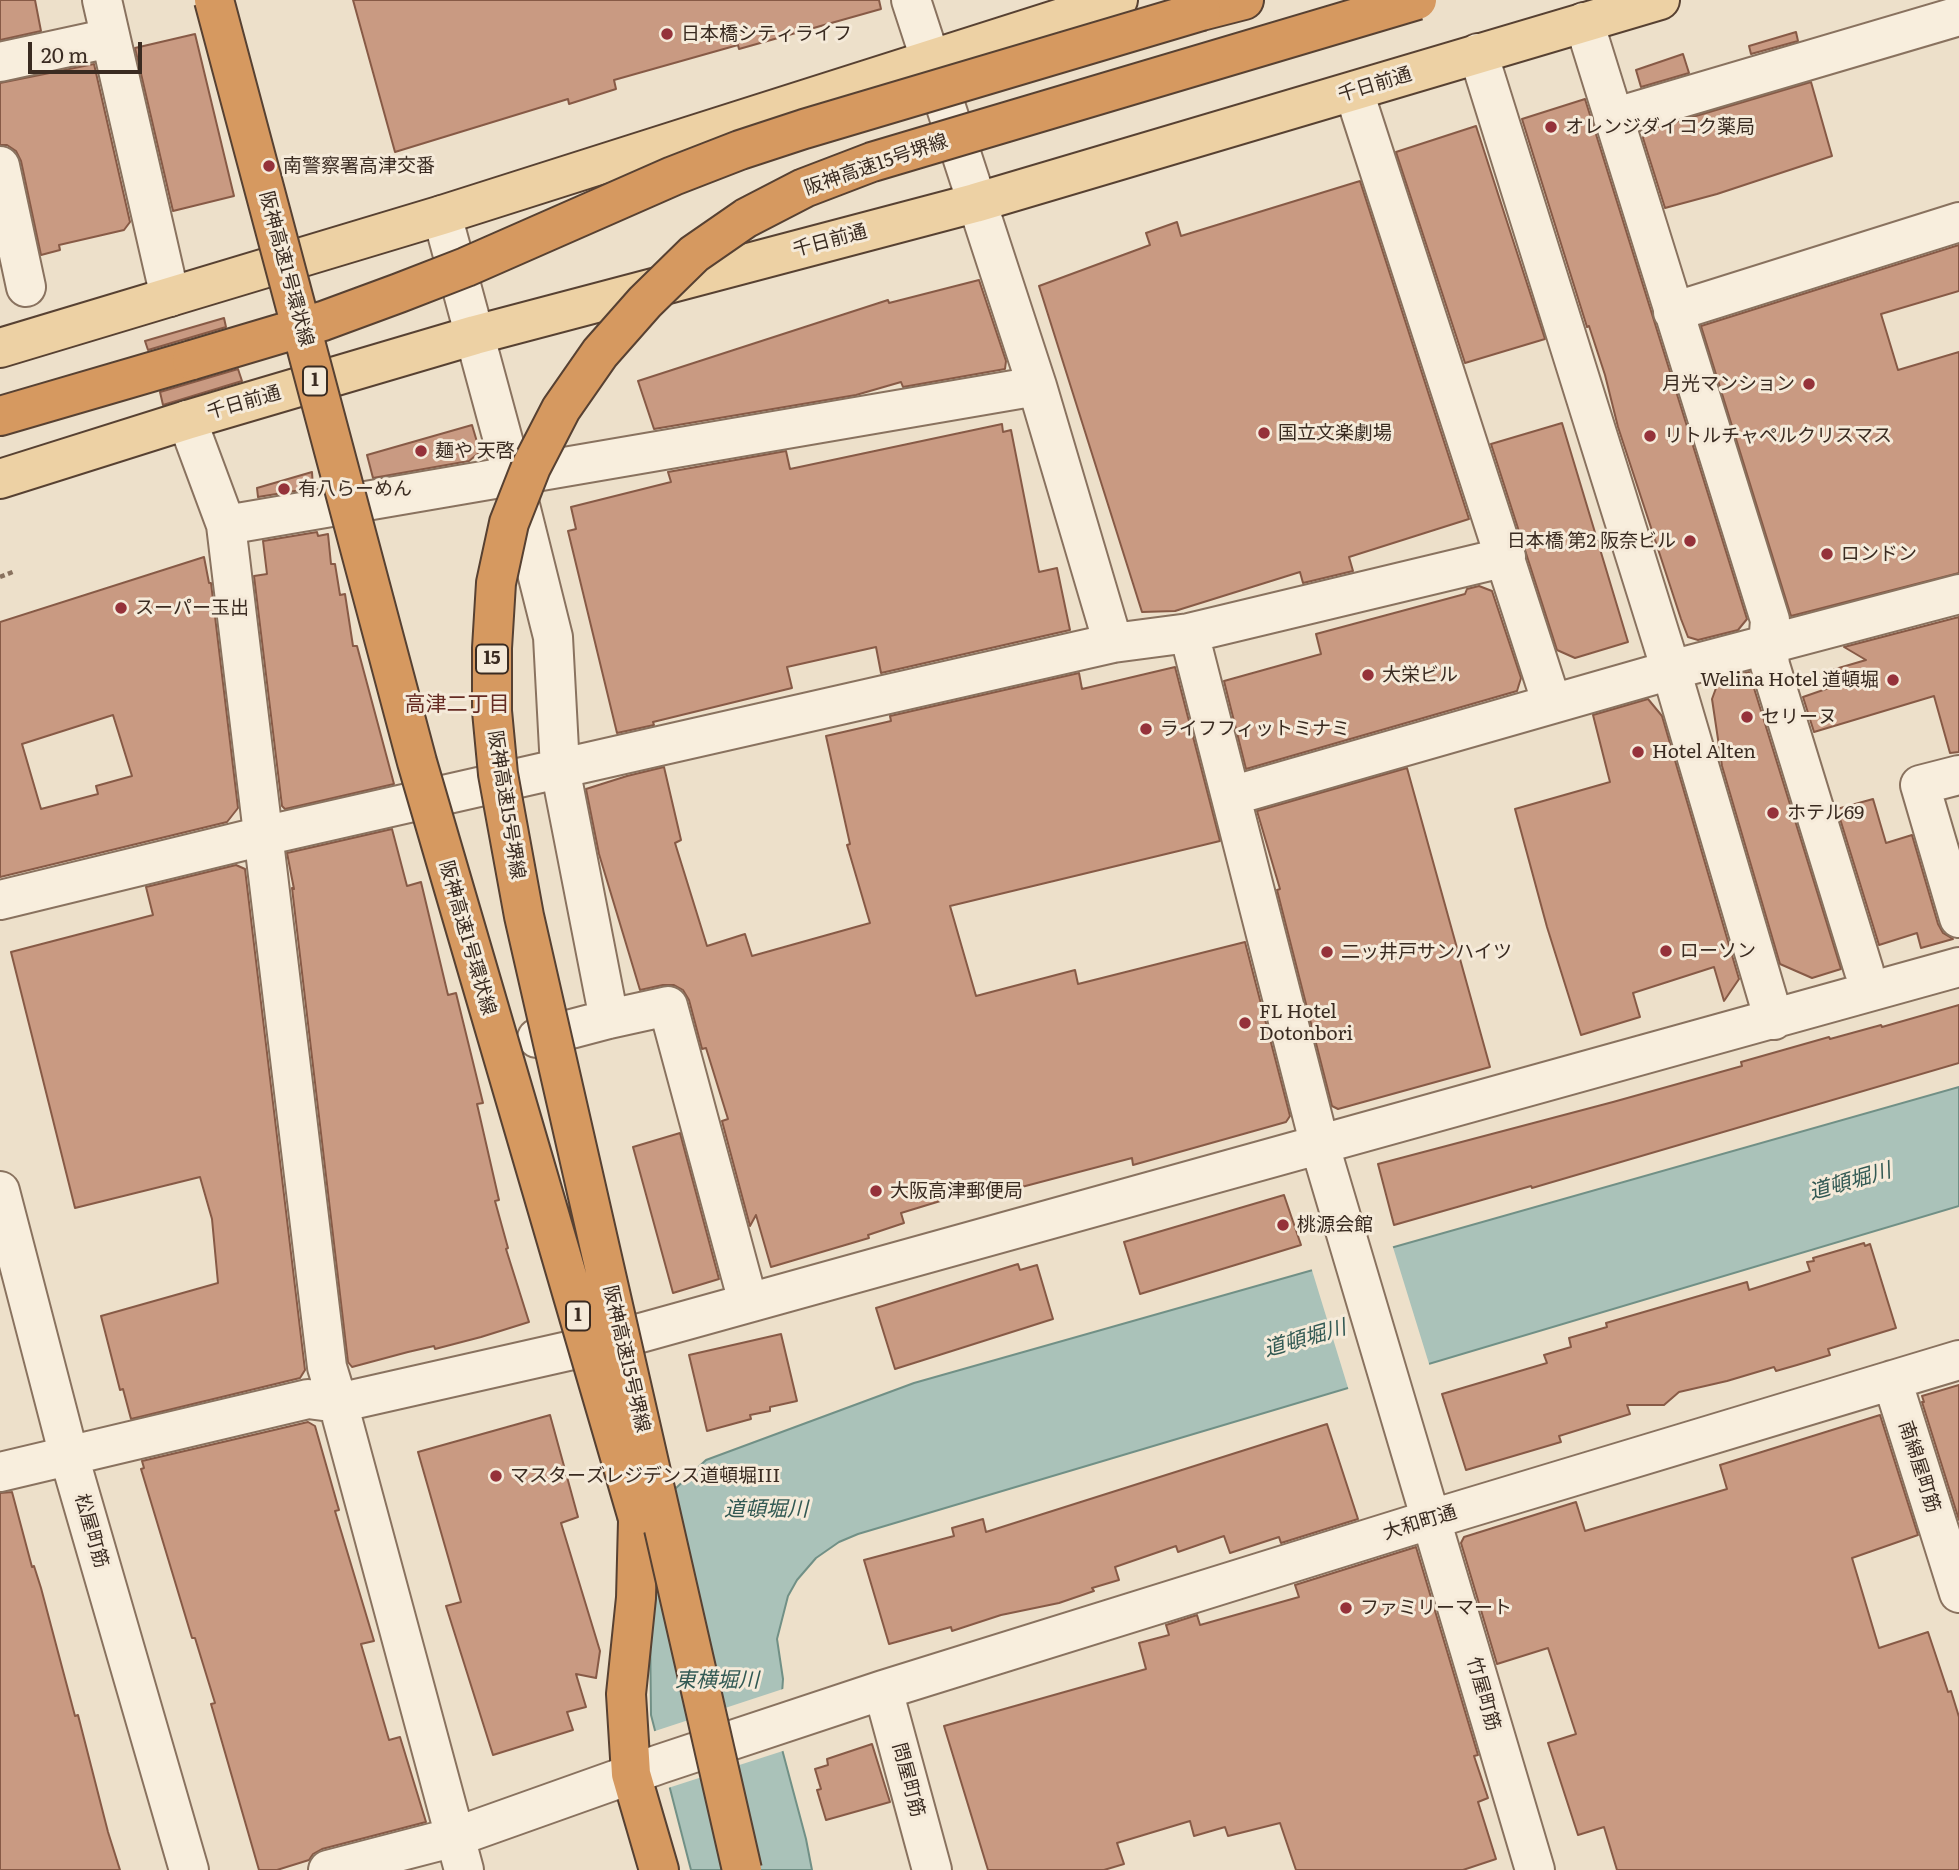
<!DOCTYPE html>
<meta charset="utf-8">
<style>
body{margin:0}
#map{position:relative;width:1959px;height:1870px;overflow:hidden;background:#ede0ca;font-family:Literata,serif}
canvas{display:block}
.scale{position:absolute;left:28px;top:42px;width:114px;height:32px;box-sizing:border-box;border:4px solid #3a2b21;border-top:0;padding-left:9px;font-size:21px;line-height:24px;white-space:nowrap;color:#3a2b21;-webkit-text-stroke:5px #f5ead9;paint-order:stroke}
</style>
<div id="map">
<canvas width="1959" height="1870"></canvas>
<div class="scale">20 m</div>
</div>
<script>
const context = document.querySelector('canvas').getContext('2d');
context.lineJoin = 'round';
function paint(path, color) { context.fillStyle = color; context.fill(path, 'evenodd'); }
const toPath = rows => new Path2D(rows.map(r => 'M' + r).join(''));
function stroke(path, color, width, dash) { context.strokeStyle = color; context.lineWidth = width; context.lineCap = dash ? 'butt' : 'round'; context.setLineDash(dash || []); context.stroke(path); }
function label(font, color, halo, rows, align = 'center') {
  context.font = font + ' Literata,"Noto Sans JP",serif'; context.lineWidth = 6; context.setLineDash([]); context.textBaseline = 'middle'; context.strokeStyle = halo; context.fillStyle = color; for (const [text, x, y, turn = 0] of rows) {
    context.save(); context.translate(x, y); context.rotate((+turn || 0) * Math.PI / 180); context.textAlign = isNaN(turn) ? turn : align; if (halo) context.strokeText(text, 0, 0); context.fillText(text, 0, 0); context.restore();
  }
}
const water = toPath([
 [1959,1087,1959,1206,858,1534,839,1542,816,1558,797,1580,788,1596,777,1639,783,1679,779,1738,806,1839,812,1870,691,1870,651,1715,649,1534,660,1503,706,1460,914,1383,1959,1087]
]);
const pier = toPath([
 [1392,1244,1430,1367,1349,1391,1311,1267],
 [786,1688,782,1737,786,1750,668,1788,652,1732]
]);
const building = toPath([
 [0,0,35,0,41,31,0,40,0,0],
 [353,0,879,0,881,9,739,49,738,45,614,80,616,89,569,104,568,99,395,152,353,0],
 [1796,32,1798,41,1751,54,1749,46,1796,32],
 [195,34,234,196,173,211,135,48,195,34],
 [1683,54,1689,73,1641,87,1636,70,1683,54],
 [94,64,130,222,124,230,59,245,60,250,41,255,21,161,16,151,7,145,0,145,0,83,94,64],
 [1811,82,1832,156,1717,194,1665,208,1643,138,1645,131,1811,82],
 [1585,99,1747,619,1738,630,1698,640,1688,637,1681,619,1618,427,1605,375,1589,326,1587,327,1522,119,1585,99],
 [1476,126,1545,339,1465,363,1396,152,1476,126],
 [1360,181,1469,519,1349,557,1353,571,1303,583,1300,572,1175,611,1142,612,1039,286,1150,245,1146,233,1177,222,1181,236,1360,181],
 [1959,245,1959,291,1881,314,1898,370,1959,352,1959,573,1791,616,1701,326,1959,245],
 [979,280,1006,361,1005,369,903,387,901,382,856,395,654,429,638,381,888,300,889,303,979,280],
 [224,318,226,327,148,350,145,341,224,318],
 [238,369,242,381,163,405,160,392,238,369],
 [1562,423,1628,642,1575,658,1557,650,1491,444,1562,423],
 [1002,424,1003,432,1011,430,1039,572,1057,568,1070,630,881,673,876,647,787,667,792,688,653,722,654,725,617,733,568,531,576,529,571,507,671,482,668,472,786,451,790,469,1002,424],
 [472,425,480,452,469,461,373,478,367,455,472,425],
 [312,472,313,488,258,497,257,488,312,472],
 [317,532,318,536,328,534,331,564,335,564,340,595,345,594,353,646,357,646,394,784,285,809,282,806,254,576,267,574,263,541,317,532],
 [204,557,209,583,211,583,238,808,227,822,0,877,0,622,204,557],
 [113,715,132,776,96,786,98,794,41,809,22,744,113,715],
 [1479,586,1492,591,1521,678,1517,691,1246,769,1224,681,1321,654,1316,634,1465,594,1467,589,1479,586],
 [1959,617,1959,752,1950,753,1934,696,1814,732,1803,697,1829,688,1825,672,1866,660,1844,647,1959,617],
 [1175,667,1220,841,950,906,976,996,1075,970,1078,984,1245,942,1290,1116,1286,1122,1133,1165,1132,1158,995,1194,993,1185,901,1213,904,1223,868,1235,869,1238,771,1267,756,1215,750,1226,722,1121,728,1119,706,1048,702,1049,689,1000,683,990,674,985,663,985,640,990,599,854,586,789,627,776,664,767,681,840,675,843,707,946,745,934,752,956,870,923,847,845,850,844,826,736,891,721,890,716,1079,673,1082,689,1175,667],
 [1749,672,1841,969,1812,978,1780,964,1722,766,1712,699,1719,680,1749,672],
 [1648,699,1662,716,1739,979,1724,1001,1714,967,1633,993,1640,1017,1581,1035,1547,927,1515,809,1610,782,1593,715,1648,699],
 [1407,768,1490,1067,1338,1109,1332,1106,1277,890,1280,889,1257,811,1407,768],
 [1873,799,1886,843,1912,835,1938,924,1943,933,1953,939,1921,948,1917,933,1879,945,1837,809,1873,799],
 [392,829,407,886,421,882,448,995,456,993,483,1103,477,1104,499,1200,495,1201,508,1248,506,1249,529,1322,481,1337,435,1349,434,1346,408,1352,352,1367,348,1362,292,888,294,889,287,853,392,829],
 [236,865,245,869,305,1370,300,1378,131,1419,123,1389,120,1390,101,1316,218,1283,212,1219,200,1177,75,1208,11,952,153,915,146,887,236,865],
 [1959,1005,1959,1063,1532,1188,1531,1186,1394,1225,1378,1164,1613,1102,1742,1066,1741,1062,1829,1037,1830,1039,1881,1025,1882,1027,1959,1005],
 [680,1133,719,1279,673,1293,633,1147,680,1133],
 [1284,1195,1301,1245,1140,1294,1124,1242,1284,1195],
 [1864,1243,1865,1246,1870,1244,1896,1328,1828,1349,1830,1355,1797,1365,1776,1371,1774,1367,1727,1381,1679,1392,1664,1405,1627,1405,1630,1414,1559,1436,1561,1442,1466,1470,1442,1394,1547,1363,1544,1355,1571,1347,1569,1338,1607,1327,1606,1323,1747,1282,1749,1290,1810,1271,1807,1262,1814,1261,1813,1258,1864,1243],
 [1018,1264,1020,1270,1037,1265,1053,1319,895,1369,876,1308,1018,1264],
 [781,1334,797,1401,770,1407,770,1411,750,1415,751,1419,707,1431,689,1355,781,1334],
 [1959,1385,1959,1520,1922,1402,1924,1402,1922,1396,1959,1385],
 [550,1415,578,1517,561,1523,600,1651,596,1678,576,1674,586,1707,567,1712,573,1730,493,1755,446,1606,461,1602,418,1452,550,1415],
 [1880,1415,1918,1535,1852,1558,1879,1648,1928,1632,1948,1692,1951,1691,1959,1717,1959,1870,1617,1870,1604,1827,1578,1835,1548,1743,1576,1734,1548,1648,1497,1664,1461,1543,1464,1537,1576,1502,1585,1531,1727,1489,1720,1465,1880,1415],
 [308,1422,315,1426,339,1510,335,1511,374,1641,361,1644,389,1740,400,1737,426,1822,322,1849,313,1854,309,1860,277,1870,259,1870,211,1704,215,1703,195,1638,192,1638,141,1469,144,1468,142,1461,308,1422],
 [1327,1424,1358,1519,1281,1543,1279,1537,1230,1553,1224,1536,1178,1552,1176,1546,1115,1567,1119,1580,1092,1588,1094,1591,1059,1603,1001,1615,952,1631,951,1627,889,1644,864,1560,954,1536,952,1528,983,1519,986,1532,1327,1424],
 [12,1492,32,1567,34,1566,41,1588,75,1716,78,1715,108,1832,120,1870,0,1870,0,1493,12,1492],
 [1416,1547,1478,1755,1474,1756,1488,1798,1478,1802,1496,1859,1463,1870,1296,1870,1280,1823,1228,1836,1225,1827,1194,1836,1190,1821,1117,1843,1124,1864,1104,1870,988,1870,944,1726,1146,1669,1139,1643,1169,1635,1166,1625,1197,1615,1200,1625,1299,1597,1295,1585,1416,1547],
 [872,1744,890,1802,826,1820,817,1790,821,1789,815,1769,828,1765,827,1759,872,1744]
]);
const path = toPath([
 [0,577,15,571]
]);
const minor = toPath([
 [102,0,170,297],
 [911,0,1037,386,1113,643],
 [1584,22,1770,620,1768,646,1770,665,1864,971],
 [1478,53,1671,670,1774,1020],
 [0,62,110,38],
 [1354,92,1552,704],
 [1613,118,1959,16],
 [0,166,26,287],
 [442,215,513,477,553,637,560,768,609,1019,668,1006,748,1302],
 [1673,312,1959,222],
 [187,420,226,525,327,1367,338,1403,464,1870],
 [226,525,1037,386],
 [1189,633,1320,1146,1535,1870],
 [1959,775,1920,785,1959,918],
 [1231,796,1671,670,1959,594],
 [0,900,263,836,1113,643,1189,633,1506,557],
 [537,1038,609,1019],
 [0,1191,69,1456,189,1870],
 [1892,1380,1959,1593],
 [0,1472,308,1399,338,1403,608,1342,1959,967],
 [883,1690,932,1870],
 [328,1870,455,1837,660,1764,883,1690,1432,1519,1959,1360]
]);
const major = toPath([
 [0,348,442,215,1118,0],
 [0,479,187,420,475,335,975,203,1660,0]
]);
const highway = toPath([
 [1201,11,1244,0],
 [0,416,192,360],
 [634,1481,638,1521,636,1598,626,1694,631,1774,659,1870]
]);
const highwayBridge = toPath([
 [214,0,417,762,637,1515],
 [192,360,323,321,399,293,466,267,673,176,740,150,804,129,1201,11],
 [742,1870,524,916,498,774,492,711,492,648,496,583,509,523,531,467,561,409,600,353,645,302,694,254,746,218,804,188,872,162,1417,0]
]);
const markers = [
 [667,34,7,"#95323a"],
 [1551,127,7,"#95323a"],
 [269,166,7,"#95323a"],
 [1809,384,7,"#95323a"],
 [1264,433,7,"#95323a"],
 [1650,436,7,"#95323a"],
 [421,451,7,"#95323a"],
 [284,489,7,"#95323a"],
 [1690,541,7,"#95323a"],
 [1827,554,7,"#95323a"],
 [121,608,7,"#95323a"],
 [1368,675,7,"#95323a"],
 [1893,680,7,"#95323a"],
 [1747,717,7,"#95323a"],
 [1146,729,7,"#95323a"],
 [1638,752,7,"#95323a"],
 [1773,813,7,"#95323a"],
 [1666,951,7,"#95323a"],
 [1327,952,7,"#95323a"],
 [1245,1023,7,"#95323a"],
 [876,1191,7,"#95323a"],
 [1283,1225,7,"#95323a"],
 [496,1476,7,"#95323a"],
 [1346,1608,7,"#95323a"]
];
const shields = [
 [315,381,24],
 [492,659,32],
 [578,1316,24]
];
const shieldNames = [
 ["1",315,381],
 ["15",492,659],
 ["1",578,1316]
];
const poiNames = [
 ["日本橋シティライフ",681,34],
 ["オレンジダイコク薬局",1565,127],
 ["南警察署高津交番",283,166],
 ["月光マンション",1795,384,"right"],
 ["国立文楽劇場",1278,433],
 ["リトルチャペルクリスマス",1664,436],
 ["麺や 天啓",435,451],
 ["有八らーめん",298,489],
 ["日本橋 第2 阪奈ビル",1676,541,"right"],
 ["ロンドン",1841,554],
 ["スーパー玉出",135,608],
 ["大栄ビル",1382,675],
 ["Welina Hotel 道頓堀",1879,680,"right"],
 ["セリーヌ",1761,717],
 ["ライフフィットミナミ",1160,729],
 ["Hotel Alten",1652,752],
 ["ホテル69",1787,813],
 ["ローソン",1680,951],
 ["二ッ井戸サンハイツ",1341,952],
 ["FL Hotel",1259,1012],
 ["Dotonbori",1259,1034],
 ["大阪高津郵便局",890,1191],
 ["桃源会館",1297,1225],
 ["マスターズレジデンス道頓堀III",510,1476],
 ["ファミリーマート",1360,1608]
];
const streetNames = [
 ["千日前通",1375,85,-17],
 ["阪神高速15号堺線",876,165,-19],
 ["千日前通",830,241,-15],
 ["阪神高速1号環状線",286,269,75],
 ["千日前通",244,403,-16],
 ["阪神高速15号堺線",506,805,81],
 ["阪神高速1号環状線",467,938,74],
 ["阪神高速15号堺線",626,1359,77],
 ["南綿屋町筋",1919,1467,72],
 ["大和町通",1420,1523,-17],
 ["松屋町筋",91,1531,74],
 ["竹屋町筋",1483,1694,74],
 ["問屋町筋",908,1780,75]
];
const neighbourhoodNames = [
 ["高津二丁目",457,705]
];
const waterNames = [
 ["道頓堀川",1850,1182,-16],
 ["道頓堀川",1305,1339,-16],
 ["道頓堀川",766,1510],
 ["東横堀川",717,1681]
];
paint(water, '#aac2b9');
stroke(water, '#719086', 2);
paint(pier, '#ede0ca');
paint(building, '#c99a82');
stroke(building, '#875a46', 2);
stroke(minor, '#89725f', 42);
stroke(major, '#574132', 42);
stroke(highway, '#574132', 42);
stroke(path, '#89725f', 4.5, [5, 3.5]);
stroke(minor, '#f8eedd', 38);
stroke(major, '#edd1a4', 38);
stroke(highway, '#d69960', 38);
stroke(highwayBridge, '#574132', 42, []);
stroke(highwayBridge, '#d69960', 38);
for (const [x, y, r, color] of markers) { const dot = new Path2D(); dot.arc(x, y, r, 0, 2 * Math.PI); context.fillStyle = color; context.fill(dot); stroke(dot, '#f5ead9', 2.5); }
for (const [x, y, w] of shields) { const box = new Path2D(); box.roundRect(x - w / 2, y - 14.5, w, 29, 5); context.fillStyle = '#f5ead9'; context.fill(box); stroke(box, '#3a2b21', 2); }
label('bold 18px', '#3a2b21', null, shieldNames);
label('19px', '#3a2b21', '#f5ead9', poiNames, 'left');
label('19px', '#3a2b21', '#f5ead9', streetNames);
label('21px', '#652b23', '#f5ead9', neighbourhoodNames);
label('italic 21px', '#325953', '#f5ead9', waterNames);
</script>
